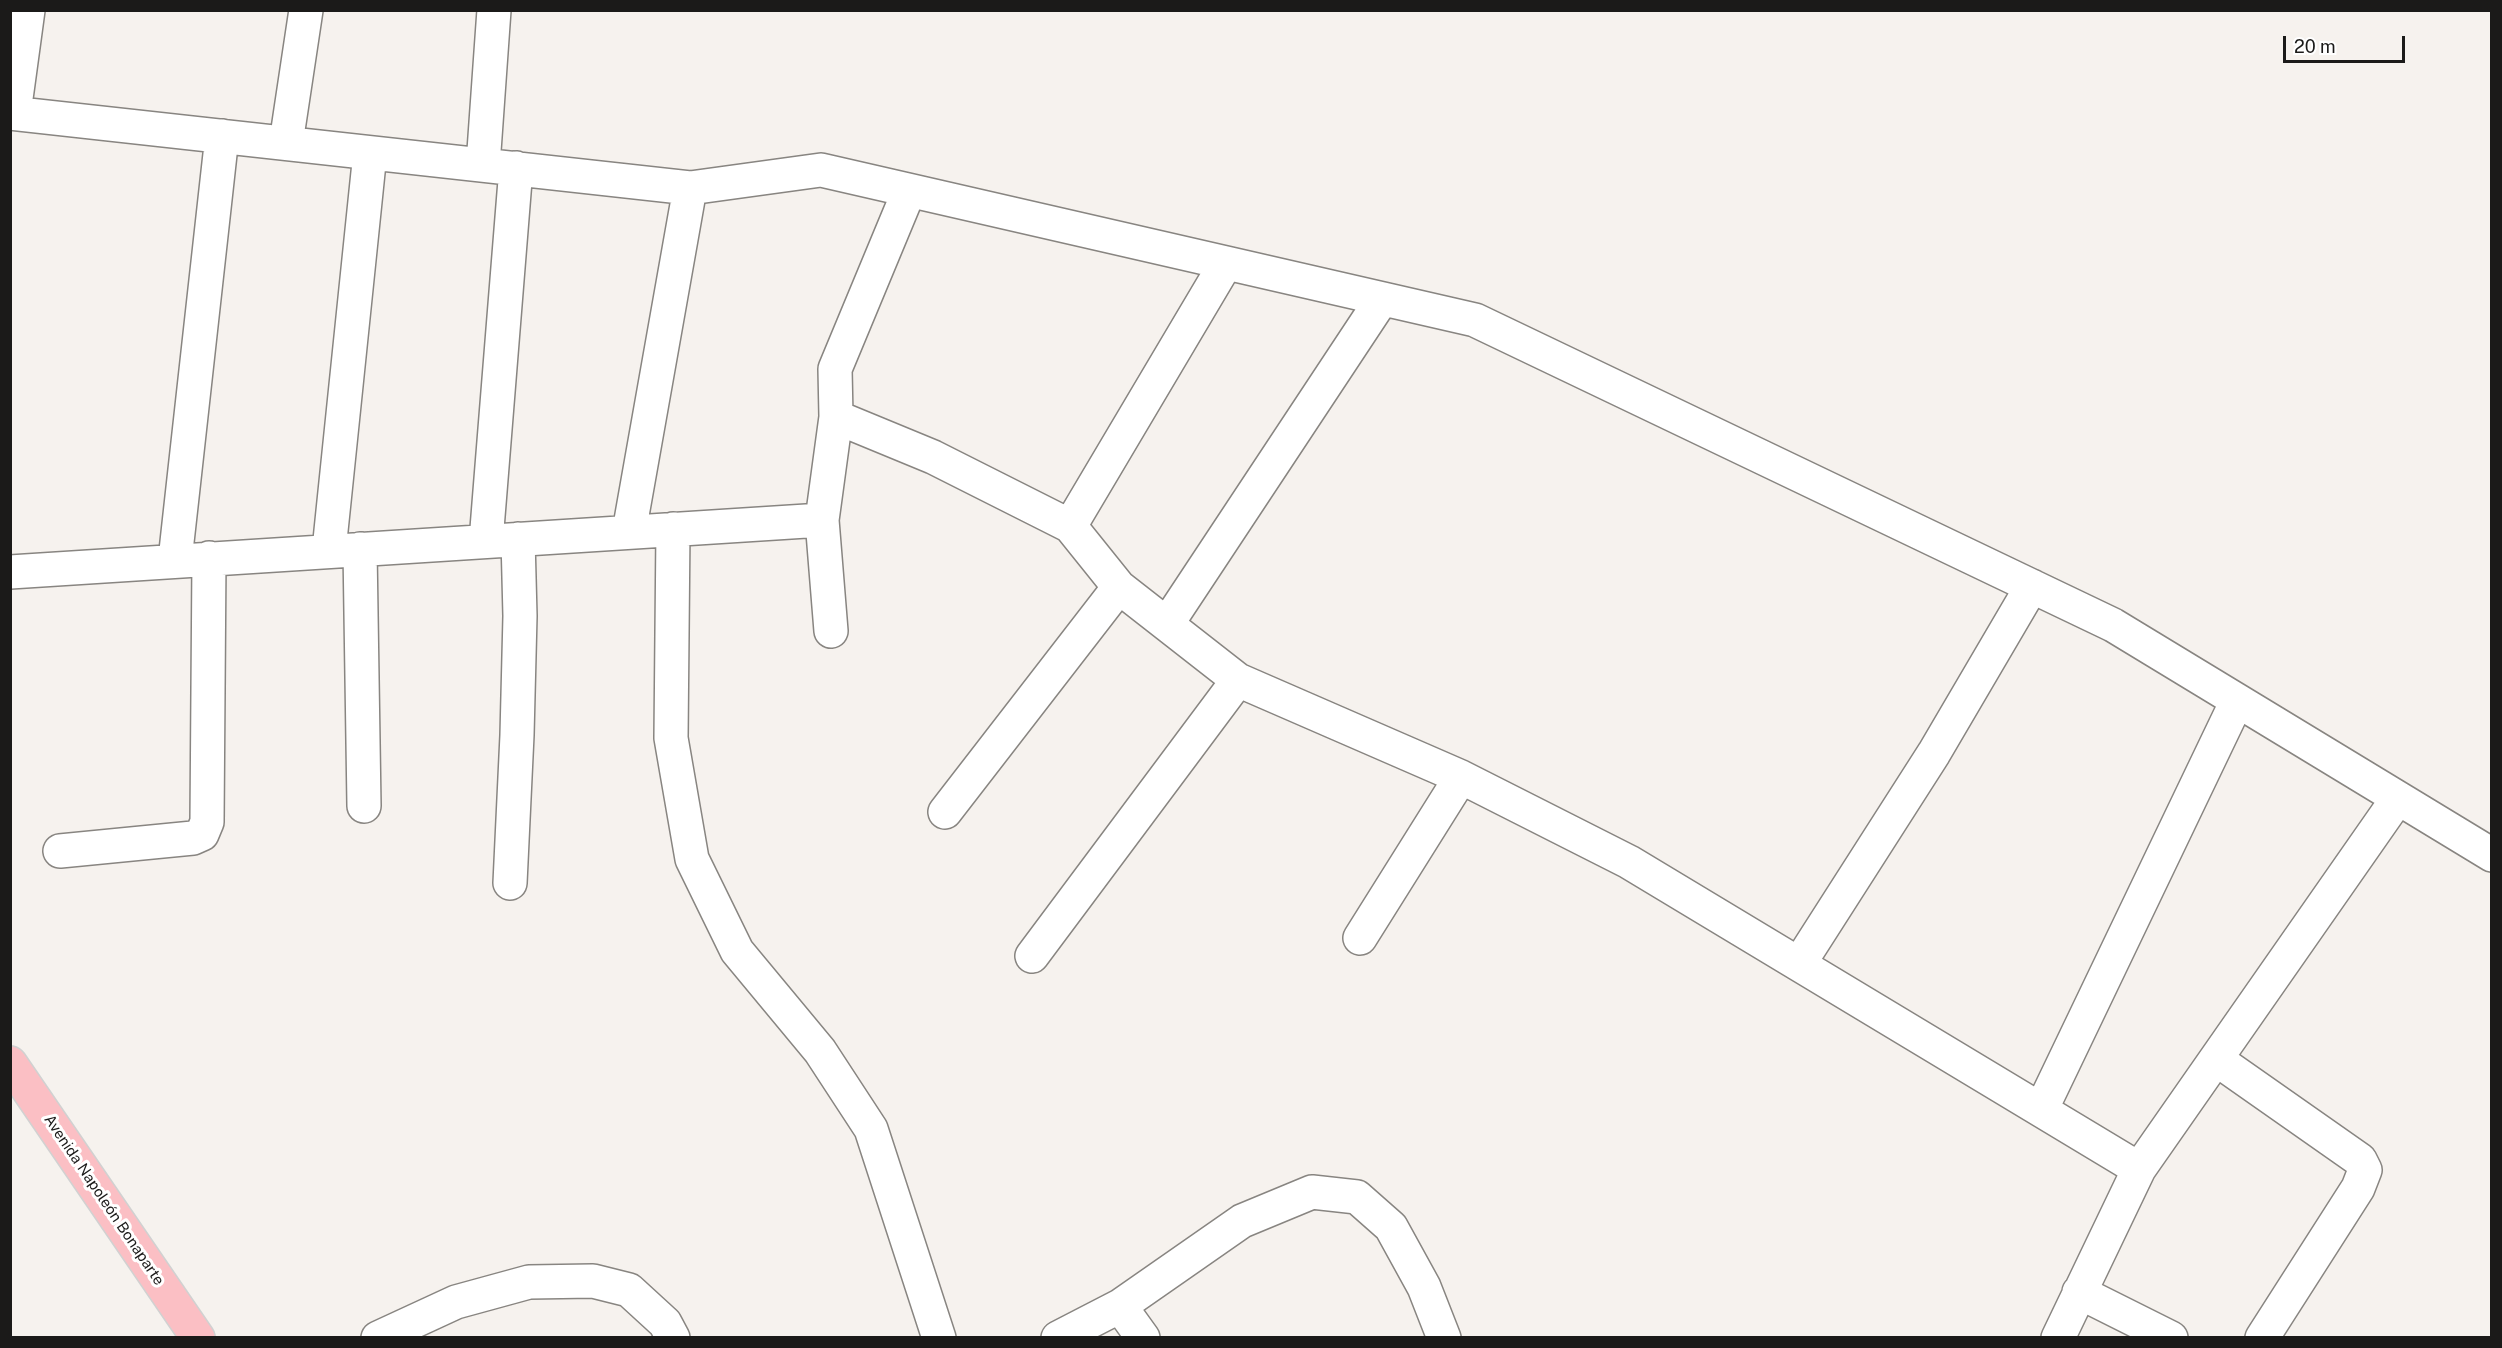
<!DOCTYPE html>
<meta charset="utf-8">
<style>
body{margin:0}
#map{position:relative;width:2502px;height:1348px;overflow:hidden;background:#f6f2ee;font-family:"Public Sans",sans-serif}
canvas{display:block}
.frame{position:absolute;inset:0;border:12px solid #1b1a19;pointer-events:none}
.scale{position:absolute;left:2283px;top:36px;width:122px;height:27px;box-sizing:border-box;border:3px solid #1b1a19;border-top:0;padding-left:8px;font-size:18px;line-height:21px;white-space:nowrap;color:#1b1a19;-webkit-text-stroke:4px #fff;paint-order:stroke}
</style>
<div id="map">
<canvas width="2502" height="1348"></canvas>
<div class="frame"></div>
<div class="scale">20 m</div>
</div>
<script>
const context = document.querySelector('canvas').getContext('2d');
context.lineJoin = 'round';
const toPath = rows => new Path2D(rows.map(r => 'M' + r).join(''));
function stroke(path, color, width, dash) { context.strokeStyle = color; context.lineWidth = width; context.lineCap = dash ? 'butt' : 'round'; context.setLineDash(dash || []); context.stroke(path); }
function label(font, color, halo, rows, align = 'center') {
  context.font = font + ' "Public Sans",sans-serif'; context.lineWidth = 6; context.setLineDash([]); context.textBaseline = 'middle'; context.strokeStyle = halo; context.fillStyle = color; for (const [text, x, y, turn = 0] of rows) {
    context.save(); context.translate(x, y); context.rotate((+turn || 0) * Math.PI / 180); context.textAlign = isNaN(turn) ? turn : align; if (halo) context.strokeText(text, 0, 0); context.fillText(text, 0, 0); context.restore();
  }
}
const minor = toPath([
 [10,113,690,188,821,170,1475,320,2113,625,2492,855],
 [14,113,28,10],
 [286,143,306,10],
 [483,165,494,10],
 [836,417,933,457,1070,526,1119,587,1238,680,1461,777,1629,862,2139,1169],
 [1070,526,1226,263],
 [673,529,671,738,692,859,737,951,820,1051,871,1129,939,1338],
 [629,532,690,188],
 [486,541,516,168],
 [360,549,364,806],
 [329,550,370,153],
 [175,560,222,136],
 [10,572,822,520],
 [1167,624,1382,299],
 [831,631,822,520,836,417,835,369,909,191],
 [945,812,1119,587],
 [60,851,193,838,202,834,207,822,209,558],
 [510,883,517,735,520,616,518,539],
 [1360,938,1461,777],
 [1032,956,1238,680],
 [1799,964,1934,753,2032,586],
 [2216,1059,2360,1160,2365,1170,2358,1188,2262,1338],
 [2041,1110,2237,701],
 [2079,1292,2171,1338],
 [1120,1306,1143,1338],
 [378,1338,456,1302,529,1282,593,1281,629,1290,665,1323,673,1338],
 [1058,1338,1120,1306,1242,1221,1312,1192,1357,1197,1391,1227,1424,1287,1444,1338],
 [2058,1338,2139,1169,2398,798]
]);
const major = toPath([
 [10,1063,198,1338]
]);
const streetNames = [
 ["Avenida Napoleón Bonaparte",104,1200,56]
];
stroke(minor, '#888581', 36);
stroke(major, '#d1d1d1', 36);
stroke(minor, '#fff', 33);
stroke(major, '#fbbfc4', 33);
label('15px', '#1b1a19', '#fff', streetNames);
</script>
